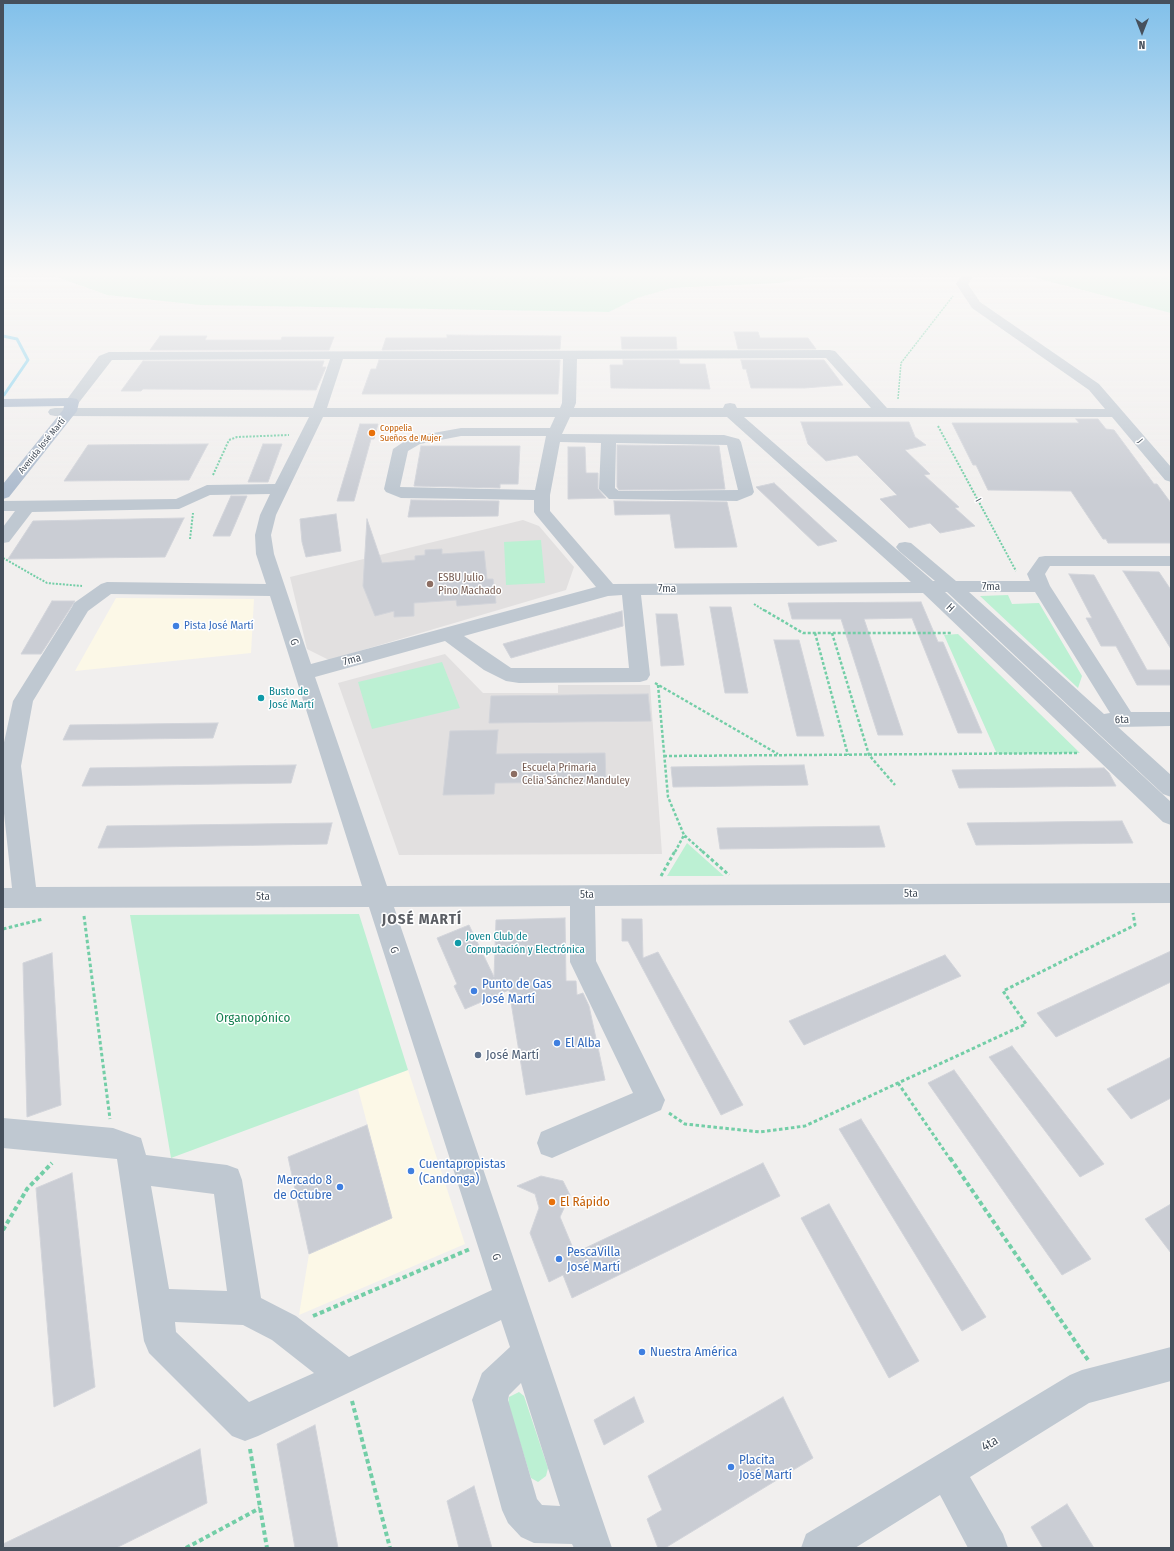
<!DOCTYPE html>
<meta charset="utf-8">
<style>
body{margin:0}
#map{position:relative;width:1174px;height:1551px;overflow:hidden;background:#f1efee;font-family:"Fira Sans Condensed",sans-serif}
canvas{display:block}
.frame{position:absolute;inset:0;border:4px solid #46505c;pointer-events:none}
.north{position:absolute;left:1122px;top:12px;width:40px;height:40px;-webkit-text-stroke:3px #fff;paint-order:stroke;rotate:180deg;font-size:11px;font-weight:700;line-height:16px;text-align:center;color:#46505c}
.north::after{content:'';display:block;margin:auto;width:14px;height:18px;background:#46505c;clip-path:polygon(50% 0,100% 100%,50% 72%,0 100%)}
</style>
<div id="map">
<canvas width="1174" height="1551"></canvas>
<div class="frame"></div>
<div class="north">N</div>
</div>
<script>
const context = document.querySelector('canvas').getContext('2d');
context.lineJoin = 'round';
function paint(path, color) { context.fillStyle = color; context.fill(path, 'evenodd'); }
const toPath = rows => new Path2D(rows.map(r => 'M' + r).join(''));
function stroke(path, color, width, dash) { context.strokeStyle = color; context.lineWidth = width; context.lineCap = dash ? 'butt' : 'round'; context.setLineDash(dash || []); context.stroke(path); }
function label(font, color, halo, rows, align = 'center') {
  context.font = font + ' "Fira Sans Condensed",sans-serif'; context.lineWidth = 3; context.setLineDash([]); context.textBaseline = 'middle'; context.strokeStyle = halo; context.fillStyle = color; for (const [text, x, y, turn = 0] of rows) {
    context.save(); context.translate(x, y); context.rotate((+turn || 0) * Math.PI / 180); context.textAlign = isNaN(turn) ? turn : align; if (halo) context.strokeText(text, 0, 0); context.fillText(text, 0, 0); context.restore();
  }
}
const commercial = toPath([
 [116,598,254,599,251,653,75,671],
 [408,1070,465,1244,299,1315,309,1254,392,1218,358,1089]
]);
const education = toPath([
 [523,520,539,526,574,567,566,590,329,660,307,649,290,577],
 [445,654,483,693,558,693,558,685,650,685,662,854,399,855,338,683]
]);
const green = toPath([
 [46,273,827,273,779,283,672,288,637,298,609,312,200,305,107,295],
 [1017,273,1171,273,1171,313],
 [541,540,545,583,506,585,504,542],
 [1008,595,1012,604,1039,603,1082,676,1078,688,980,596],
 [958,634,1080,753,997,754,944,635],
 [442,662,460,708,372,729,358,682],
 [687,843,724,876,667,876],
 [359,914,408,1070,171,1158,130,915],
 [519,1392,524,1396,548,1468,546,1476,538,1482,531,1478,508,1404,509,1397]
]);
const stream = toPath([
 [3,336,17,339,28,360,4,395]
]);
const building = toPath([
 [734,332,758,332,760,338,808,338,816,349,738,349,734,332],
 [447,335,561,336,560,349,382,350,386,338,447,338,447,335],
 [160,336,207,336,205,340,281,340,282,337,334,337,329,350,150,350,160,336],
 [621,337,676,337,677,349,622,349,621,337],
 [379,360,560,360,558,394,362,394,371,369,376,369,379,360],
 [623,360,679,360,680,364,705,364,710,389,611,388,610,365,623,365,623,360],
 [741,360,824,360,843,385,805,388,751,388,746,369,743,369,741,360],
 [143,361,324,361,322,367,326,367,316,390,143,389,141,391,121,391,143,361],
 [1076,419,1098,419,1106,429,1114,430,1154,484,1157,484,1171,503,1171,543,1108,543,1106,539,1103,539,1071,491,988,490,976,465,973,465,952,423,1079,423,1076,419],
 [801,422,909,422,915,437,926,445,905,450,930,474,924,475,959,507,955,508,975,526,940,533,930,523,909,528,880,499,897,495,857,455,826,461,808,444,801,422],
 [360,424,378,424,374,439,371,439,354,501,337,501,360,424],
 [208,444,189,480,64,481,88,445,208,444],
 [263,444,282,444,268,482,248,482,263,444],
 [617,445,719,446,725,489,619,490,617,487,617,445],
 [421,446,520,446,518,484,500,484,500,488,414,486,421,446],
 [568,447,585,447,586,473,598,473,598,489,606,498,568,499,568,447],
 [774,483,837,541,818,546,756,487,774,483],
 [231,496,247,496,230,536,213,536,231,496],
 [411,500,499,501,498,516,408,517,411,500],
 [614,501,727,502,737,547,675,548,670,514,615,515,614,501],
 [336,514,341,551,306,557,302,542,300,519,336,514],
 [184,518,165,557,8,559,33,521,184,518],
 [367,519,382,563,415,560,415,556,425,555,425,550,442,549,442,554,484,551,487,579,493,579,496,603,457,606,456,600,414,603,414,616,394,617,394,611,375,616,363,586,367,519],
 [1123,571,1159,572,1171,590,1171,649,1123,571],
 [1069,574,1094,575,1147,670,1171,670,1171,685,1137,685,1116,646,1101,646,1086,618,1092,618,1069,574],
 [52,601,75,601,41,654,21,654,52,601],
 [921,602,938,642,943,642,982,733,958,733,912,618,864,619,903,735,878,735,841,619,792,619,788,603,921,602],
 [710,607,731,607,748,693,725,693,710,607],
 [622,611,623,626,511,658,503,644,622,611],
 [656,614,677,614,684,665,661,666,656,614],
 [774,640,799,640,824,736,797,736,774,640],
 [648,694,651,721,489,723,491,696,648,694],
 [218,723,213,738,63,740,70,725,218,723],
 [498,730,496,754,605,753,606,782,495,783,494,794,443,795,450,731,498,730],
 [296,765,291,783,82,786,90,768,296,765],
 [804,765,808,785,673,787,671,767,804,765],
 [1104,768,1109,773,1116,786,959,788,952,770,1104,768],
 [1122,821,1133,843,976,845,967,823,1122,821],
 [332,823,327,844,98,848,107,826,332,823],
 [879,826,885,847,720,849,717,828,879,826],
 [565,918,566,981,576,981,577,995,583,993,589,1006,605,1080,526,1095,509,990,465,1009,454,986,457,984,437,938,469,925,494,977,496,920,565,918],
 [622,919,642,919,643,958,658,952,743,1105,721,1115,628,941,622,941,622,919],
 [1171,951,1171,982,1056,1037,1037,1013,1171,951],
 [52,953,61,1105,27,1117,23,963,52,953],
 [945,955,961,976,804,1045,789,1021,945,955],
 [1012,1046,1104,1164,1080,1177,989,1057,1012,1046],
 [1171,1057,1171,1098,1131,1119,1107,1089,1171,1057],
 [954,1070,1091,1259,1062,1275,928,1083,954,1070],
 [861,1119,986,1317,962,1331,839,1129,861,1119],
 [367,1125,392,1218,309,1254,288,1157,367,1125],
 [763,1163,780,1196,572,1298,563,1275,549,1282,530,1233,539,1208,535,1194,517,1186,541,1176,563,1181,570,1195,560,1217,575,1253,763,1163],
 [72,1173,95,1387,54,1407,36,1188,72,1173],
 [829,1204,919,1361,889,1378,801,1218,829,1204],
 [1171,1204,1171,1253,1145,1219,1171,1204],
 [634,1397,644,1422,604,1445,594,1420,634,1397],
 [783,1397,813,1458,665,1548,658,1548,647,1519,662,1510,648,1476,783,1397],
 [315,1425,338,1548,295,1548,277,1444,315,1425],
 [200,1449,207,1503,116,1548,3,1548,3,1544,200,1449],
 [474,1486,492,1548,459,1548,447,1501,474,1486],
 [1067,1504,1094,1548,1043,1548,1031,1527,1067,1504]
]);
const pathFar4 = toPath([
 [898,399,901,363,953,296]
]);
const pathFar3 = toPath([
 [938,426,1016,571],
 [213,475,229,440,237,437,289,435],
 [190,539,193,513],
 [3,558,47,583,82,586],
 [754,604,765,611]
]);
const pathFar2 = toPath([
 [764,610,803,633,951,633],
 [815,633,848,755],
 [832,633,869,755,895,785],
 [655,683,778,754],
 [658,685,668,797,684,835],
 [664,756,1078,753],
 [675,852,684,835,703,852]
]);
const pathFar1 = toPath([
 [702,851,729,875],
 [661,876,675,851],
 [84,916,110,1119],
 [3,929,43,919],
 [898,1083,950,1159],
 [669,1113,685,1124,760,1132,805,1126,1026,1024,1003,991,1135,925,1133,913]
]);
const path = toPath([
 [950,1158,1088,1360],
 [3,1230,27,1189,52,1163],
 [313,1316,470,1249],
 [352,1401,390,1548],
 [250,1449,267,1548],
 [186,1548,260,1508]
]);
const minor = toPath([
 [963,273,975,273,968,284,980,302,1099,384,1171,467,1171,482,1165,480,1112,417,744,417,933,581,935,581,899,551,896,547,899,543,905,542,911,543,956,581,1030,581,1027,574,1039,557,1045,556,1171,556,1171,566,1050,566,1045,574,1050,586,1131,712,1171,712,1171,726,1118,727,1171,775,1171,797,1163,794,947,592,945,592,1171,802,1171,825,1163,822,923,593,641,595,650,675,647,680,640,682,519,683,506,681,484,670,445,641,315,677,387,886,1171,883,1171,903,595,906,596,961,665,1100,661,1110,552,1158,541,1154,537,1143,541,1132,633,1093,570,962,570,906,394,907,612,1548,574,1548,572,1544,534,1543,521,1537,508,1523,502,1510,472,1400,482,1373,510,1347,501,1320,258,1436,245,1441,232,1436,149,1353,144,1341,117,1159,3,1148,3,1118,113,1128,141,1138,146,1155,227,1165,238,1169,242,1180,261,1298,296,1316,349,1357,492,1290,369,907,3,908,3,888,12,888,3,804,3,747,13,701,72,607,74,603,101,584,107,582,266,584,256,554,255,535,260,515,270,494,210,495,179,509,32,512,9,542,3,543,3,527,15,511,3,511,3,501,176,499,207,485,275,484,309,417,55,416,50,415,48,412,50,409,55,408,313,408,330,359,112,360,77,405,67,405,65,402,99,356,109,352,830,350,835,351,887,408,1105,409,1089,390,972,308,956,284,963,273],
 [826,358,871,408,737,408,735,404,730,403,725,404,723,408,574,408,576,403,577,359,826,358],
 [343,359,563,359,562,403,560,408,327,408,343,359],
 [323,417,555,417,550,428,461,428,411,437,393,449,384,489,386,492,401,498,534,500,534,512,536,515,596,587,311,664,274,554,271,535,276,515,323,417],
 [570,417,727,417,911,582,613,584,550,511,550,495,560,442,601,443,599,489,609,499,737,501,752,495,754,492,741,442,739,439,724,435,562,434,570,417],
 [461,436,546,436,535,490,400,487,408,451,420,444,461,436],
 [616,443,727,445,738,490,619,491,615,488,616,443],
 [969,592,1035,592,1110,713,1104,714,969,592],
 [111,594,270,596,362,886,36,887,21,766,33,701,88,611,111,594],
 [622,595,629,668,511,668,464,636,608,596,622,595],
 [151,1186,214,1194,227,1291,169,1289,151,1186],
 [175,1322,243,1325,272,1340,314,1373,249,1402,176,1332,175,1322],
 [521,1383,560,1506,542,1505,537,1499,508,1400,509,1395,521,1383],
 [1171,1347,1171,1381,1089,1403,970,1477,1003,1534,1008,1548,968,1548,940,1495,855,1548,801,1548,806,1534,1070,1375,1082,1370,1171,1347]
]);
const major = toPath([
 [72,398,77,399,79,402,77,411,9,497,3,499,3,484,63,410,64,406,3,407,3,399,72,398]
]);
const markers = [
 [372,433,4,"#e8710a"],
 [430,584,4,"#8d6e63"],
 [176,626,4,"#3f7fe0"],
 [261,698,4,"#0f9aa8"],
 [514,774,4,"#8d6e63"],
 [458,943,4,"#0f9aa8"],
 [474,991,4,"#3f7fe0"],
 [557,1043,4,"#3f7fe0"],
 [478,1055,4,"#5c6f8a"],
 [411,1171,4,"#3f7fe0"],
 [340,1187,4,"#3f7fe0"],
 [552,1202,4,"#e8710a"],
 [559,1259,4,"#3f7fe0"],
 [642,1352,4,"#3f7fe0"],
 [731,1467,4,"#3f7fe0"]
];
const farFoodnames = [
 ["Coppelia",380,428],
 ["Sueños de Mujer",380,438]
];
const farStreetnames = [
 ["J",1140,441,50],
 ["Avenida José Martí",42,446,-51],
 ["I",978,500,62]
];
const educationNames = [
 ["ESBU Julio",438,578],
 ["Pino Machado",438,591],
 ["Escuela Primaria",522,768],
 ["Celia Sánchez Manduley",522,781]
];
const streetNames = [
 ["7ma",991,587],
 ["7ma",667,589],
 ["H",950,608,43],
 ["G",294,642,72],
 ["7ma",352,660,-15],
 ["6ta",1122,720,-1],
 ["5ta",911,894],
 ["5ta",587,895],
 ["5ta",263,897],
 ["G",394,950,72],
 ["G",496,1257,71]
];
const shopNames = [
 ["Pista José Martí",184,626]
];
const cultureNames = [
 ["Busto de",269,692],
 ["José Martí",269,705],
 ["Joven Club de",466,937],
 ["Computación y Electrónica",466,950]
];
const nearShopnames = [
 ["Punto de Gas",482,984],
 ["José Martí",482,999],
 ["El Alba",565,1043],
 ["Cuentapropistas",419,1164],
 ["(Candonga)",419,1179],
 ["Mercado 8",332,1180,"right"],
 ["de Octubre",332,1195,"right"],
 ["PescaVilla",567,1252],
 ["José Martí",567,1267],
 ["Nuestra América",650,1352],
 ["Placita",739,1460],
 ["José Martí",739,1475]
];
const nearParknames = [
 ["Organopónico",253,1018]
];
const nearServicenames = [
 ["José Martí",486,1055]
];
const nearFoodnames = [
 ["El Rápido",560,1202]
];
const nearStreetnames = [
 ["4ta",990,1444,-31]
];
const districtNames = [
 ["JOSÉ MARTÍ",422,920]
];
paint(commercial, '#fcf8e7');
paint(education, '#e2e0e0');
paint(green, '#bcf0d3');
stroke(stream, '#88d2ee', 3);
paint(building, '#cacdd4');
stroke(building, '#d2d4da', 1);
stroke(pathFar4, '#73cea7', 1.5, [2, 1]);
stroke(pathFar3, '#73cea7', 2, [2, 1.5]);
stroke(pathFar2, '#73cea7', 2.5, [3, 2]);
stroke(pathFar1, '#73cea7', 3, [3.5, 2.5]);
stroke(path, '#73cea7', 4, [4.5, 3]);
paint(minor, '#bfc8d1');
paint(major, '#aebcce');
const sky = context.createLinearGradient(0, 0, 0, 490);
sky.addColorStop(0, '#81c0ea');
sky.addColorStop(0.56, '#f9f8f7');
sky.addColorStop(1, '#f9f8f700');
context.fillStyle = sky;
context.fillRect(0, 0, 1174, 490);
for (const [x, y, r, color] of markers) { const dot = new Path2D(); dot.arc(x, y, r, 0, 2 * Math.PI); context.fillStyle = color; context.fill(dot); stroke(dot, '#fff', 1.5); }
label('9px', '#c56008', '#fff', farFoodnames, 'left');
label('9px', '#46505c', '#fff', farStreetnames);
label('11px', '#785e54', '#fff', educationNames, 'left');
label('11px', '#46505c', '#fff', streetNames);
label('11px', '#366cbe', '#fff', shopNames, 'left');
label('11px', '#0d838f', '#fff', cultureNames, 'left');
label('13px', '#366cbe', '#fff', nearShopnames, 'left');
label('13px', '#158051', '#fff', nearParknames);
label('13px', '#4e5e75', '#fff', nearServicenames, 'left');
label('13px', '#c56008', '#fff', nearFoodnames, 'left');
label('13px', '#46505c', '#fff', nearStreetnames);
context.letterSpacing = '1px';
label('bold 15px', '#5b5e64', '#fff', districtNames);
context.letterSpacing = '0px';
</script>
